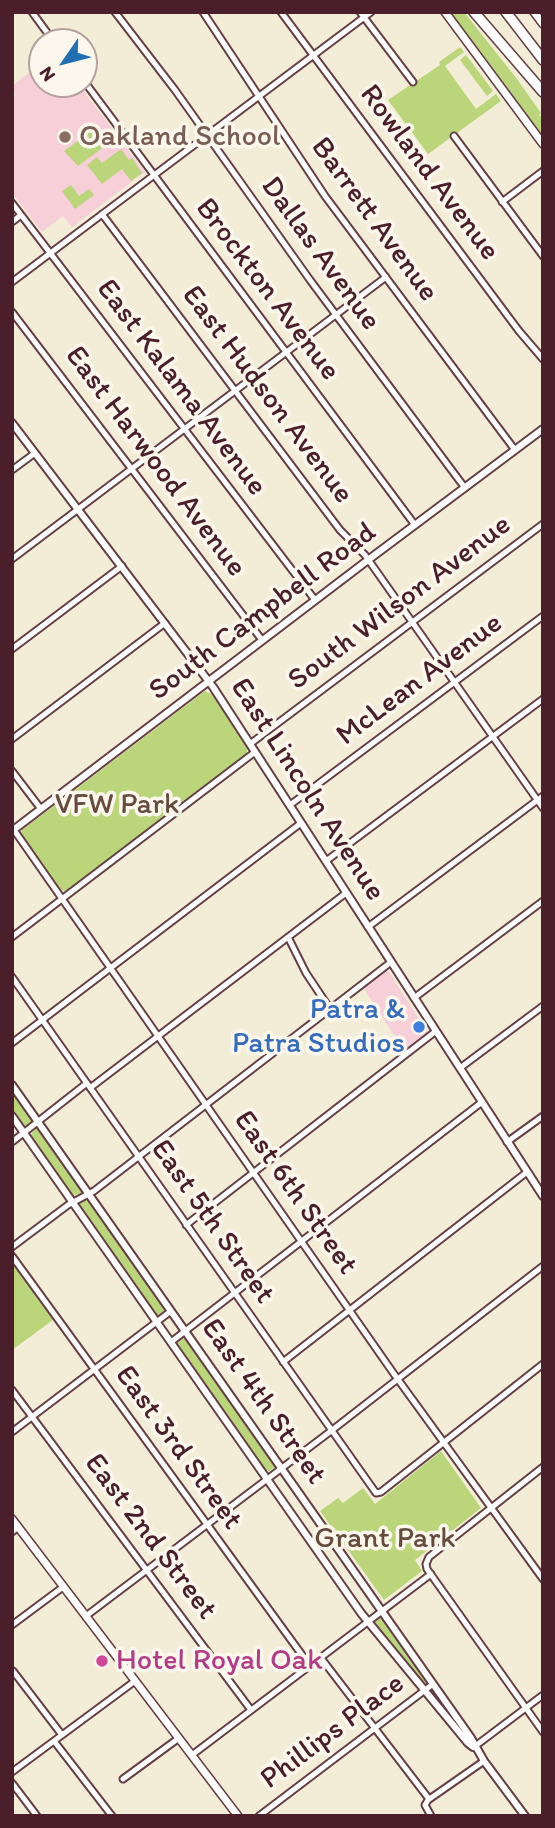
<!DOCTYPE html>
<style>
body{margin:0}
#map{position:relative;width:555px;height:1828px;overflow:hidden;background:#f3edd7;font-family:Itim,sans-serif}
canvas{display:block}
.frame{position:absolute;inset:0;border:14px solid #4a1f2b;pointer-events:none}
.north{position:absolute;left:28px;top:28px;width:70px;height:70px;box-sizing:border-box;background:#fbf7ec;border:2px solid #b4a19f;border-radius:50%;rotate:235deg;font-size:19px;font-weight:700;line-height:28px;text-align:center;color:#4a1f2b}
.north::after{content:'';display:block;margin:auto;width:24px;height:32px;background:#1f6fb2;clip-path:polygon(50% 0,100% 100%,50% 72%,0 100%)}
</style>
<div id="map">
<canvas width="555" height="1828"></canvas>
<div class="frame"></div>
<div class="north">N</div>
</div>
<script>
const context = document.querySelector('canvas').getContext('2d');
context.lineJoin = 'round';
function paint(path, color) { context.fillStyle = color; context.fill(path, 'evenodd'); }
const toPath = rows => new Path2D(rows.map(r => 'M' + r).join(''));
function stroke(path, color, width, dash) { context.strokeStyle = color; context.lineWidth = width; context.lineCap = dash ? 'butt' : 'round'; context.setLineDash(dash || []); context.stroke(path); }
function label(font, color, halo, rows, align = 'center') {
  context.font = font + ' Itim,sans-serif'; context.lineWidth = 7; context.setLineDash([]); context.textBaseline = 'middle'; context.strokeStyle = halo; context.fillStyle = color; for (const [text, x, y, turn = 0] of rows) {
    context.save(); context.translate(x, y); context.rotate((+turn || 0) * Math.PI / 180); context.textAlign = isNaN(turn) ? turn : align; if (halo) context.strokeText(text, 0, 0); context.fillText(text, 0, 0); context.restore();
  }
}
const built = toPath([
 [34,69,40,77,42,75,42,84,78,84,145,172,72,227,63,216,42,232,12,193,12,101,15,95,12,86],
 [387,969,428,1033,404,1051,363,987]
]);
const green = toPath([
 [449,12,464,12,517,79,541,113,539,115,543,119,543,137],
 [460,47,464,52,445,66,476,109,496,94,501,101,428,154,388,100,440,65,439,62],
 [466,55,493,91,487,96,460,60],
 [92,125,101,137,107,132,113,140,78,166,64,151,83,137,89,145,93,143,84,131],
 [121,149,129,160,132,158,142,173,131,181,122,169,102,184,87,165,97,157,102,163],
 [71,185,79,196,89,189,94,195,75,209,62,191],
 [205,691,213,695,247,748,247,754,67,891,60,890,21,834,22,830],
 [12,1090,33,1120,26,1126,23,1126,12,1111],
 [36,1128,39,1128,81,1188,81,1193,72,1196,30,1136],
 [85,1198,88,1198,166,1308,159,1316,156,1315,80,1207,79,1203],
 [12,1263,53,1320,12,1350],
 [183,1337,186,1337,275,1463,275,1467,269,1471,265,1470,176,1344],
 [441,1451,481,1508,415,1560,422,1571,384,1600,320,1511,338,1498,343,1503,363,1488,375,1504],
 [381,1616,428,1681,427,1683,423,1682,374,1622]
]);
const minor = toPath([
 [32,12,54,42],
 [115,12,175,90,310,280,465,488],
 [203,12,325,196,515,450],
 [281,12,519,331,543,359],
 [360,12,413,82],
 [84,81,415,525],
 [454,136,543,256],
 [502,202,543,171],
 [12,203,315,600],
 [102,214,340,530,365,555,543,808],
 [12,222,21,215],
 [12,282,371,12],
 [12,312,262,640],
 [12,470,35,453],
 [12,559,386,277],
 [12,649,122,566],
 [12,739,165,623],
 [250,744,543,524],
 [12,771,41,809],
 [290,805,543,616],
 [14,830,394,1374,543,1579],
 [326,861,543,699],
 [368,927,543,796],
 [12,937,255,752],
 [288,937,306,973,330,1009],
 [12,977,376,1493,381,1492,543,1364],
 [414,998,543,901],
 [12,1043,301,823],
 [460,1068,543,1006],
 [90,1088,346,893],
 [12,1142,87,1083],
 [507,1142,543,1116],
 [186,1225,436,1031],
 [12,1247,68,1205,94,1191,391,962],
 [12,1256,310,1666],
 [171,1342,482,1102],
 [283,1362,527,1172],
 [12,1390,251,1710],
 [12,1432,171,1311],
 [543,1467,429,1557,426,1564,427,1569,543,1732],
 [12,1532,18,1527],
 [86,1616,331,1431,543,1266],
 [12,1625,63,1587],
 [321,1658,429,1799],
 [13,1671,62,1735],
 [54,1741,112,1816],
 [474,1747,543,1695],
 [192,1755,431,1574],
 [12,1772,135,1681],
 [123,1779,179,1738],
 [12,1783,37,1816],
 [259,1816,433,1684],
 [431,1816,425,1805,428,1800,484,1761]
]);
const tertiary = toPath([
 [12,423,213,687,543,1196],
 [12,831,368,560,543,429],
 [12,1085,433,1684,471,1738,484,1761,525,1816],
 [12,1116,361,1613,468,1743,473,1747]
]);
const secondary = toPath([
 [445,12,543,144],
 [534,12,543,24],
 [12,1519,238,1816]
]);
const motorway = toPath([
 [474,12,543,92],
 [506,12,543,60]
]);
const markers = [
 [65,137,7,"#8d6e63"],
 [419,1027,7,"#3f7fe0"],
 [102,1661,7,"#d1479c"]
];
const educationNames = [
 ["Oakland School",79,137]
];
const streetNames = [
 ["Rowland Avenue",429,173,53],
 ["Barrett Avenue",374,220,54],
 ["Dallas Avenue",320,254,54],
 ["Brockton Avenue",267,290,53],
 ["East Kalama Avenue",181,388,53],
 ["East Hudson Avenue",267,395,53],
 ["East Harwood Avenue",155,462,53],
 ["South Wilson Avenue",400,603,-37],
 ["South Campbell Road",263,612,-37],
 ["McLean Avenue",420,680,-37],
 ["East Lincoln Avenue",307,790,57],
 ["East 6th Street",295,1193,55],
 ["East 5th Street",212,1222,55],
 ["East 4th Street",263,1402,55],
 ["East 3rd Street",178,1448,54],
 ["East 2nd Street",150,1537,53],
 ["Phillips Place",333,1732,-37]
];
const parkNames = [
 ["VFW Park",117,805],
 ["Grant Park",385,1539]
];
const shopNames = [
 ["Patra &",405,1010],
 ["Patra Studios",405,1044]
];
const hotelNames = [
 ["Hotel Royal Oak",116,1661]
];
paint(built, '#f6cfd8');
paint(green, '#bbd57a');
stroke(minor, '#633e45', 9);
stroke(tertiary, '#633e45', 10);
stroke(secondary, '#633e45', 10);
stroke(motorway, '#633e45', 12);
stroke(minor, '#fff', 5);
stroke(tertiary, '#fff', 6);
stroke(secondary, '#fff', 7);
stroke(motorway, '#fff', 9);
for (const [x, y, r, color] of markers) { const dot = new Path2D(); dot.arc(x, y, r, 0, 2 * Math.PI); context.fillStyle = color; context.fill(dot); stroke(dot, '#fbf7ec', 2.5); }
label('30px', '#785e54', '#fbf7ec', educationNames, 'left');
label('30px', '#4a1f2b', '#fbf7ec', streetNames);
label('30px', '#664c3f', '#fbf7ec', parkNames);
label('30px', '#366cbe', '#fbf7ec', shopNames, 'right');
label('30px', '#b23c85', '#fbf7ec', hotelNames, 'left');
</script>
